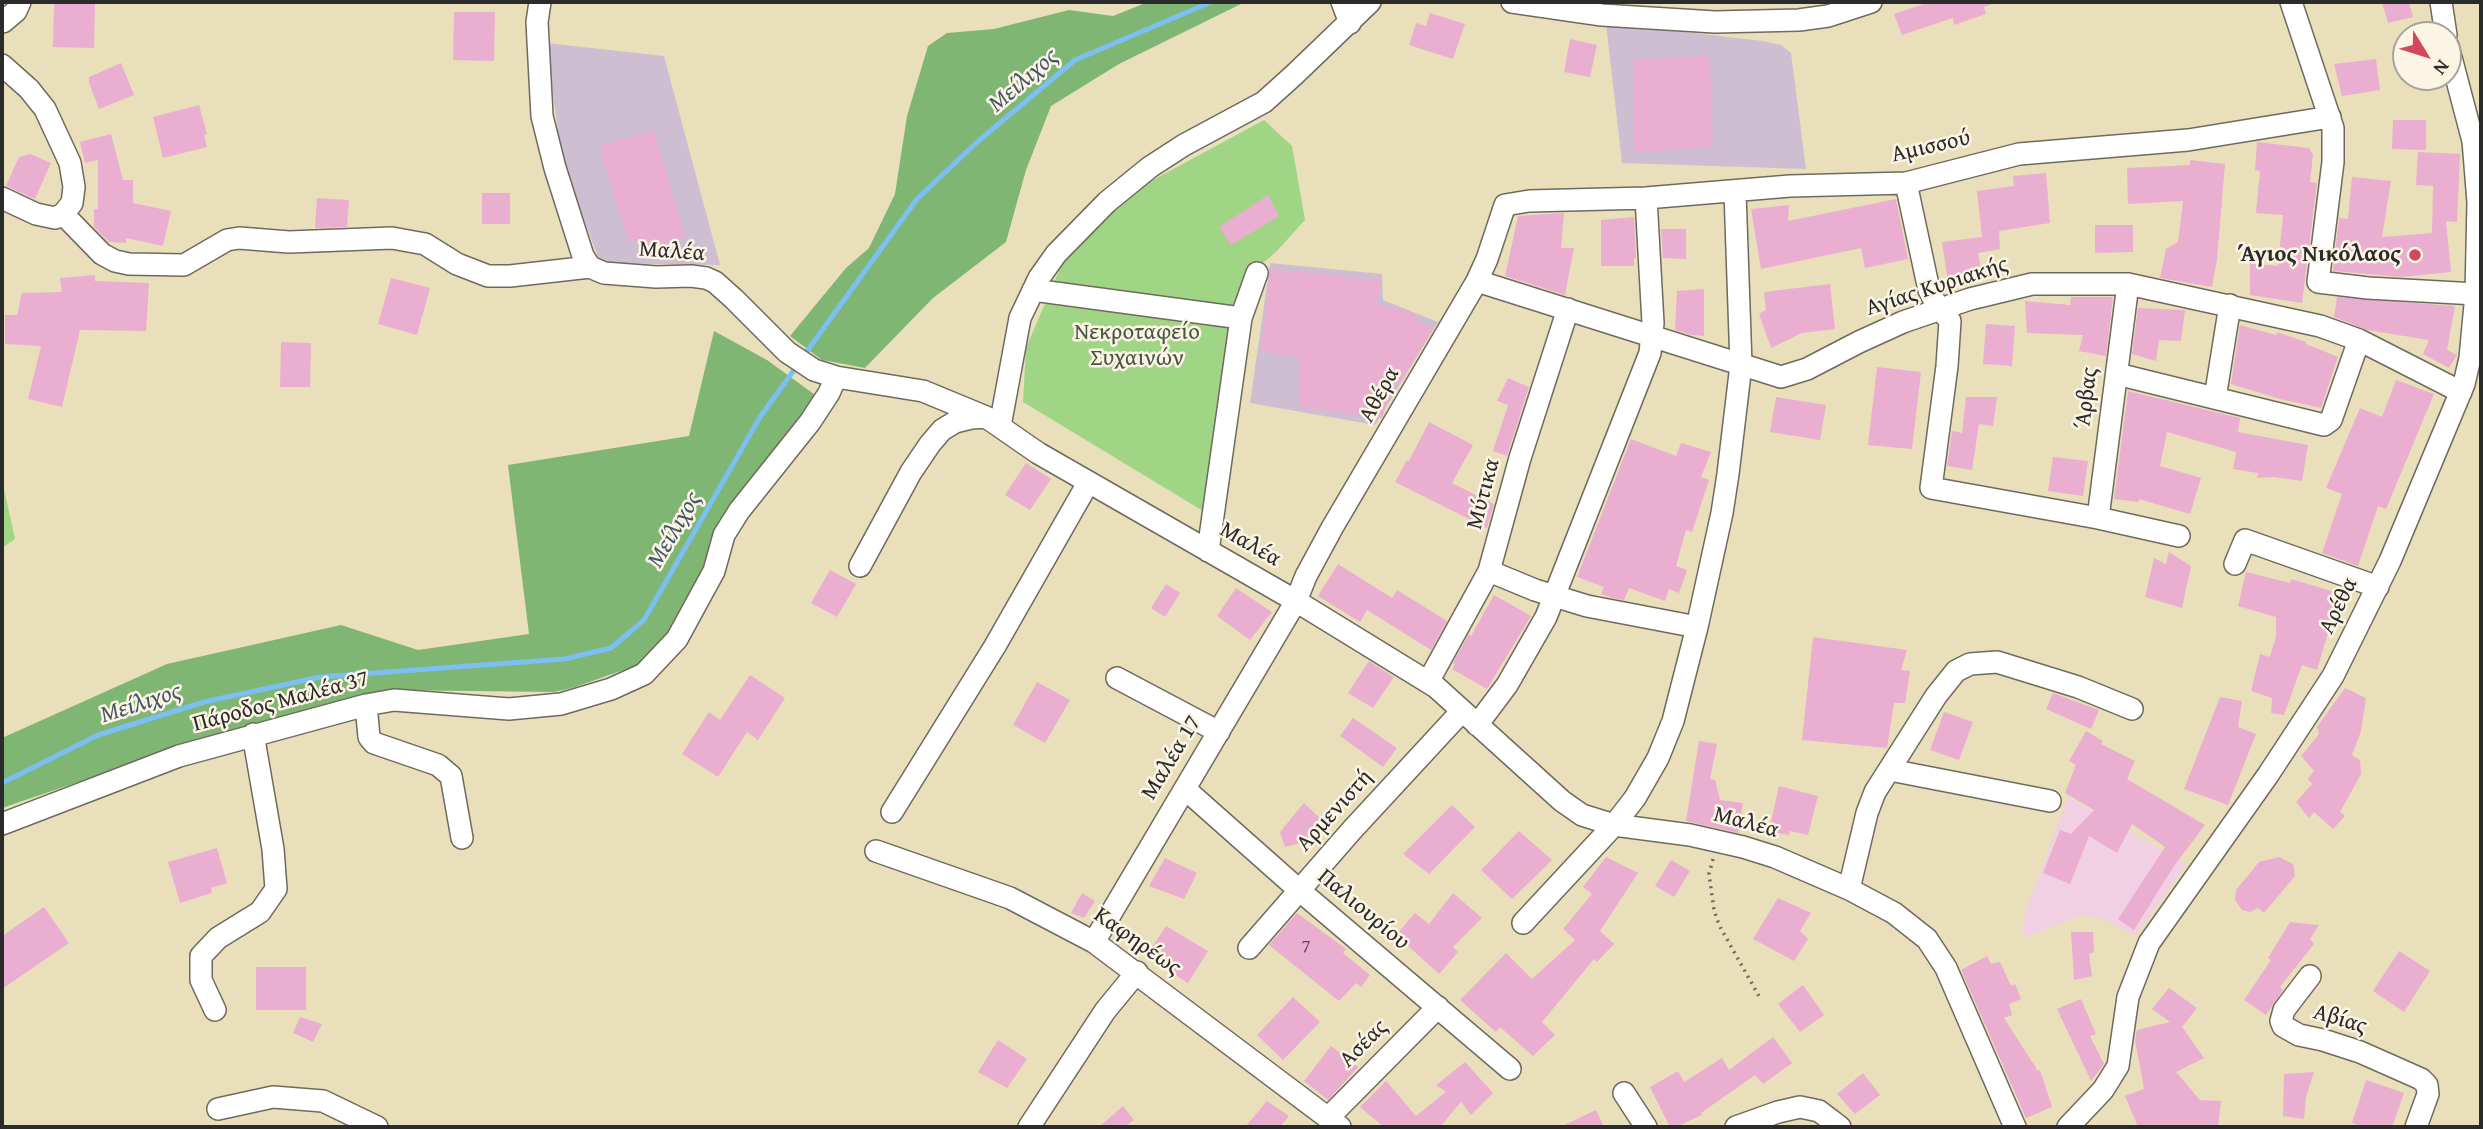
<!DOCTYPE html>
<meta charset="utf-8">
<style>
body{margin:0}
#map{position:relative;width:2483px;height:1129px;overflow:hidden;background:#eadfbb;font-family:"Gentium Book Plus",serif}
canvas{display:block}
.frame{position:absolute;inset:0;border:4px solid #2b2b2b;pointer-events:none}
.north{position:absolute;left:2392px;top:21px;width:70px;height:70px;box-sizing:border-box;background:#fcf5e5;border:2px solid #a8a49b;border-radius:50%;rotate:128deg;font-size:19px;font-weight:700;line-height:28px;text-align:center;color:#2b2b2b}
.north::after{content:'';display:block;margin:auto;width:24px;height:32px;background:#d1495b;clip-path:polygon(50% 0,100% 100%,50% 72%,0 100%)}
</style>
<div id="map">
<canvas width="2483" height="1129"></canvas>
<div class="frame"></div>
<div class="north">N</div>
</div>
<script>
const context = document.querySelector('canvas').getContext('2d');
context.lineJoin = 'round';
function paint(path, color) { context.fillStyle = color; context.fill(path, 'evenodd'); }
const toPath = rows => new Path2D(rows.map(r => 'M' + r).join(''));
function stroke(path, color, width, dash) { context.strokeStyle = color; context.lineWidth = width; context.lineCap = dash ? 'butt' : 'round'; context.setLineDash(dash || []); context.stroke(path); }
function label(font, color, halo, rows, align = 'center') {
  context.font = font + ' "Gentium Book Plus",serif'; context.lineWidth = 5; context.setLineDash([]); context.textBaseline = 'middle'; context.strokeStyle = halo; context.fillStyle = color; for (const [text, x, y, turn = 0] of rows) {
    context.save(); context.translate(x, y); context.rotate((+turn || 0) * Math.PI / 180); context.textAlign = isNaN(turn) ? turn : align; if (halo) context.strokeText(text, 0, 0); context.fillText(text, 0, 0); context.restore();
  }
}
const built = toPath([
 [2068,797,2187,864,2135,936,2102,919,2082,915,2031,935,2022,937,2025,913]
]);
const industrial = toPath([
 [1606,23,1763,41,1781,45,1791,53,1806,169,1622,163],
 [546,43,664,56,720,265,600,263,573,189,560,145],
 [1270,263,1382,274,1383,300,1438,322,1375,425,1250,403]
]);
const green = toPath([
 [1264,120,1292,146,1305,220,1276,252,1251,273,1213,517,1023,402,1026,348,1061,266,1068,255,1096,227,1142,186],
 [2,480,15,539,2,548]
]);
const forest = toPath([
 [1148,2,1245,2,1119,64,1051,106,1026,170,1006,242,933,298,865,368,822,360,790,336,846,268,869,248,895,194,907,116,928,46,947,33,994,29,1069,10,1113,16],
 [714,331,767,360,818,397,710,562,673,629,638,665,572,688,554,692,386,690,137,762,2,808,2,738,167,664,341,625,418,650,529,634,508,465,689,436]
]);
const stream = toPath([
 [802,358,917,199,976,143,1075,60,1211,2],
 [2,783,98,735,204,702,320,677,564,659,611,648,644,620,760,417,797,366]
]);
const building = toPath([
 [54,2,95,2,94,48,53,47],
 [1930,2,1991,2,1992,4,1984,7,1986,14,1954,25,1953,18,1902,35,1894,14],
 [2382,2,2409,2,2413,17,2388,23],
 [454,12,495,12,494,61,453,60],
 [1430,13,1465,24,1453,59,1409,45,1416,23,1426,26],
 [1570,39,1597,45,1590,77,1564,72],
 [1710,55,1713,147,1634,152,1633,60],
 [2376,59,2380,90,2342,96,2334,64],
 [121,63,134,95,99,109,89,83,89,77],
 [199,105,207,134,204,135,207,147,163,158,153,117],
 [2393,120,2426,120,2426,150,2392,149],
 [654,131,685,237,658,245,628,240,599,146],
 [111,134,123,180,133,180,133,203,171,211,163,246,126,238,126,243,109,242,94,227,94,209,98,209,98,160,85,163,80,142],
 [2257,142,2309,148,2313,155,2310,182,2317,183,2302,303,2250,295,2250,263,2278,266,2283,215,2256,213,2260,171,2255,170],
 [2418,152,2460,154,2457,222,2446,221,2451,272,2402,277,2333,271,2339,218,2348,219,2352,177,2391,181,2382,237,2432,233,2433,186,2416,185],
 [30,154,51,163,35,199,6,186,19,157],
 [2190,160,2225,164,2217,259,2212,287,2160,278,2166,249,2178,242,2183,201,2128,204,2127,168,2190,165],
 [2046,173,2050,223,1999,231,2000,249,1978,253,1982,274,1948,282,1942,242,1982,237,1977,191,2014,186,2013,176],
 [482,193,510,193,510,224,482,224],
 [1268,195,1279,216,1231,245,1219,227],
 [317,198,349,200,347,227,315,228],
 [1896,199,1908,259,1865,268,1861,248,1761,269,1751,209,1789,205,1788,221],
 [1564,213,1561,248,1574,248,1565,295,1505,276,1518,216],
 [1634,217,1636,258,1634,258,1634,266,1601,266,1601,220],
 [2095,225,2133,225,2133,252,2095,253],
 [1661,229,1686,229,1686,259,1663,258],
 [1271,269,1381,280,1377,304,1415,313,1418,321,1433,329,1401,382,1394,382,1382,418,1299,407,1300,357,1260,351],
 [95,275,95,281,149,283,146,331,80,330,62,407,28,399,41,346,5,344,5,315,17,315,22,293,62,292,60,278],
 [391,278,430,288,417,335,378,324],
 [1830,284,1835,329,1802,333,1771,348,1759,314,1766,310,1764,292],
 [1704,289,1704,336,1692,335,1675,330,1677,291],
 [2071,297,2113,297,2106,356,2079,351,2083,335,2027,333,2025,301,2070,305],
 [2337,297,2455,306,2447,350,2457,355,2449,368,2423,354,2429,340,2367,330,2334,317],
 [2138,308,2185,310,2181,341,2159,340,2156,361,2132,354],
 [1986,324,2015,326,2012,366,1983,364],
 [2240,325,2276,335,2277,332,2306,342,2306,344,2338,357,2321,408,2280,399,2231,384],
 [281,342,311,343,310,387,280,387],
 [1877,367,1921,372,1912,449,1868,445],
 [1508,378,1529,387,1507,456,1493,451,1508,405,1497,401],
 [2396,380,2434,394,2386,509,2378,506,2358,566,2322,553,2342,494,2326,488,2360,408,2382,417],
 [2128,391,2240,418,2238,432,2308,445,2302,481,2274,477,2257,478,2258,473,2233,469,2236,452,2167,432,2160,466,2201,478,2190,514,2139,499,2139,502,2114,499],
 [1776,397,1826,405,1820,440,1770,432],
 [1966,397,1997,397,1993,426,1979,424,1972,470,1947,466,1952,431,1962,433],
 [1429,422,1473,445,1452,483,1494,504,1487,528,1395,482,1407,460,1409,461],
 [1631,439,1676,456,1681,443,1711,452,1701,477,1709,480,1692,532,1686,530,1676,566,1687,570,1679,593,1669,589,1665,601,1629,588,1624,600,1613,598,1601,594,1604,587,1577,577],
 [2053,457,2088,461,2083,496,2048,491],
 [1026,463,1051,479,1030,510,1005,495],
 [2169,552,2191,566,2182,608,2145,597,2154,558,2166,564],
 [1338,564,1392,598,1397,590,1447,621,1431,650,1367,610,1360,622,1318,596],
 [830,570,856,584,837,617,811,603],
 [2246,572,2290,583,2291,579,2345,595,2333,634,2328,633,2317,670,2302,665,2284,715,2271,713,2272,698,2251,691,2260,654,2270,657,2276,636,2276,617,2238,606],
 [1166,584,1180,593,1165,617,1151,608],
 [1236,588,1272,612,1250,640,1217,616],
 [1494,595,1531,616,1487,689,1452,669,1455,664,1453,663,1469,634,1471,636],
 [1813,637,1907,650,1901,670,1910,671,1905,703,1894,703,1887,748,1802,740],
 [1369,661,1394,677,1373,708,1348,693],
 [750,675,785,698,758,740,747,732,718,777,682,754,709,712,720,720],
 [1037,682,1070,700,1045,743,1013,725],
 [2345,688,2366,698,2361,731,2352,755,2360,760,2361,774,2340,812,2345,816,2333,829,2314,812,2309,818,2296,802,2312,784,2308,779,2314,771,2301,756,2319,734,2317,727],
 [2053,693,2099,710,2091,729,2046,709],
 [2220,697,2242,701,2238,727,2256,734,2228,805,2184,789],
 [1944,712,1973,722,1959,760,1930,750],
 [1353,718,1397,748,1383,767,1340,736],
 [2086,731,2103,741,2101,744,2135,761,2127,779,2205,825,2174,866,2134,930,2118,919,2165,847,2132,824,2117,853,2089,836,2070,884,2043,873,2060,830,2071,834,2094,810,2065,793,2076,765,2069,761],
 [1699,741,1717,744,1710,779,1715,780,1720,800,1743,803,1738,833,1686,821],
 [1779,786,1818,796,1808,835,1790,831,1789,835,1769,831],
 [1304,803,1323,821,1304,842,1285,847,1280,832],
 [1452,805,1475,827,1429,874,1403,854],
 [1519,831,1552,860,1512,899,1481,870],
 [217,848,227,883,211,888,212,893,180,903,168,862],
 [1606,857,1638,873,1600,931,1614,944,1597,962,1594,959,1542,1022,1555,1035,1533,1056,1500,1027,1496,1032,1460,1000,1506,953,1532,979,1575,940,1563,929,1592,894,1583,887],
 [2279,857,2293,864,2295,876,2264,913,2258,908,2250,912,2242,910,2235,900,2236,890,2259,862],
 [1165,858,1197,873,1184,899,1149,886],
 [1671,860,1690,871,1674,897,1655,886],
 [1082,893,1095,901,1084,918,1071,913],
 [1453,893,1482,918,1453,947,1458,952,1439,974,1396,935,1415,913,1429,924],
 [1778,898,1811,913,1800,931,1808,939,1794,961,1753,939],
 [44,907,69,943,2,989,2,936],
 [1297,913,1346,949,1343,953,1370,975,1361,987,1356,983,1339,1001,1269,945],
 [2290,922,2319,925,2310,939,2314,944,2280,987,2283,990,2266,1015,2244,1000,2271,960,2268,958],
 [1166,926,1208,951,1188,983,1146,957],
 [2071,932,2093,932,2094,952,2089,954,2092,976,2074,980],
 [2399,951,2430,971,2404,1012,2373,991],
 [1987,956,1991,964,2000,962,2011,986,2015,984,2021,999,2009,1004,2012,1015,2004,1018,2038,1071,2040,1070,2052,1107,2026,1118,1961,970],
 [256,967,306,967,306,1010,256,1010],
 [1803,985,1824,1015,1800,1032,1778,1004],
 [2169,988,2197,1008,2182,1027,2204,1058,2176,1072,2200,1100,2221,1101,2218,1127,2138,1127,2125,1096,2144,1089,2135,1040,2137,1030,2170,1022,2152,1009],
 [1293,997,1320,1022,1283,1060,1257,1035],
 [2081,999,2096,1034,2090,1036,2104,1064,2091,1081,2057,1009],
 [300,1017,322,1024,313,1042,293,1033],
 [1773,1037,1792,1063,1763,1084,1755,1075,1701,1113,1702,1115,1676,1127,1670,1127,1650,1087,1678,1071,1684,1082,1722,1058,1729,1070],
 [998,1040,1027,1059,1007,1088,978,1072],
 [1331,1046,1358,1067,1328,1100,1304,1081],
 [1465,1062,1493,1093,1471,1115,1461,1102,1440,1127,1384,1127,1360,1107,1386,1081,1416,1116,1446,1092,1436,1085],
 [2314,1072,2306,1097,2304,1119,2283,1116,2284,1074],
 [1863,1073,1880,1095,1855,1114,1837,1094],
 [2366,1080,2404,1093,2392,1127,2364,1127,2352,1123],
 [1267,1101,1289,1116,1280,1127,1245,1127],
 [1123,1106,1134,1120,1124,1127,1099,1127],
 [1596,1110,1604,1127,1560,1127]
]);
const path = toPath([
 [1713,859,1709,874,1714,910,1719,925,1760,998]
]);
const minor = toPath([
 [540,2,537,22,542,116,555,168,583,256,590,267,604,273,656,277,691,276,706,278,715,282,734,299,787,352,814,370,836,377,923,391,986,417,1038,453,1296,601,1436,687,1562,801,1582,815,1614,825,1690,835,1743,847,1775,857,1849,889,1894,913,1927,939,1946,968,2015,1127],
 [1342,2,1350,23],
 [1512,2,1602,15,1715,22,1799,20,1828,16,1871,2],
 [2291,2,2333,128,2333,162,2318,282,2368,288,2476,294],
 [2441,2,2446,35],
 [3,22,16,11,20,2],
 [2,65,29,89,45,109,70,163,74,187,72,203,63,214,55,218,36,214,2,198],
 [1906,183,1929,290,1936,304,1950,321,1947,366,1931,488,2098,518,2179,536],
 [63,214,102,254,115,261,129,264,184,265,227,240,239,238,289,242,392,238,425,244,457,264,488,276,510,276,590,267],
 [1477,281,1781,377,1807,369,1859,342,1903,322,1970,299,2032,284,2128,284,2320,326,2359,340,2461,392],
 [1033,290,1241,318],
 [2117,374,2324,425,2331,420,2359,340],
 [2215,398,2230,305],
 [1000,426,1020,318,1039,278,1056,254,1107,202,1150,167,1184,145,1264,102,1294,75,1370,2],
 [2098,518,2128,284],
 [1208,551,1241,318,1257,273],
 [2235,564,2245,540,2378,587],
 [860,566,911,472,930,444,942,430,955,422,971,418,986,417],
 [1489,571,1535,590,1587,606,1697,627],
 [1117,678,1219,732],
 [1428,682,1489,571,1520,458,1568,309],
 [366,705,369,737,374,743,438,765,451,776,462,838],
 [1477,725,1507,685,1546,617,1650,353,1653,323,1646,198],
 [1890,770,2050,801],
 [1185,789,1299,890,1510,1069],
 [892,812,995,646,1088,483],
 [2,824,179,756,366,705,394,700,509,709,561,704,611,689,644,674,677,639,714,571,724,535,739,511,810,422,829,393,836,377],
 [876,851,1010,898,1094,942,1340,1127],
 [1849,889,1867,813,1875,792,1936,696,1956,671,1970,664,1997,662,2078,687,2132,709],
 [1523,923,1614,825,1635,798,1658,758,1673,721,1697,627,1722,513,1728,474,1741,365,1735,192],
 [1094,942,1296,601,1306,576,1332,528,1477,281,1487,259,1505,205,1529,201,1646,198,1790,186,1906,183,2019,154,2188,140,2330,117],
 [1249,948,1352,830,1462,711],
 [2310,976,2284,1010,2281,1021,2283,1026,2299,1035,2323,1040,2360,1052,2421,1079,2427,1085,2428,1094,2416,1127],
 [215,1010,201,980,201,956,218,938,260,912,276,889,273,849,253,734],
 [1624,1093,1646,1127],
 [218,1109,273,1097,323,1101,377,1127],
 [1328,1118,1438,1007],
 [1029,1127,1105,1011,1137,972],
 [1736,1127,1778,1112,1800,1107,1819,1111,1840,1127],
 [2068,1127,2103,1090,2118,1066,2128,997,2149,943,2268,775,2333,676,2390,561,2464,384,2470,358,2476,294,2478,202,2473,141,2448,46]
]);
const markers = [
 [2415,255,7,"#d1495b"]
];
const numberNames = [
 ["7",1306,947]
];
const streetNames = [
 ["Αμισσού",1931,147,-13],
 ["Μαλέα",672,252,4],
 ["Αγίας Κυριακής",1937,287,-18],
 ["Αθέρα",1380,395,-61],
 ["Άρβας",2087,398,-83],
 ["Μύτικα",1484,494,-75],
 ["Μαλέα",1250,545,30],
 ["Αρέθα",2339,606,-64],
 ["Πάροδος Μαλέα 37",281,702,-15],
 ["Μαλέα 17",1172,758,-59],
 ["Αρμενιστή",1335,811,-48],
 ["Μαλέα",1746,823,15],
 ["Παλιουρίου",1363,910,40],
 ["Καφηρέως",1137,942,35],
 ["Αβίας",2340,1020,17],
 ["Ασέας",1364,1044,-45]
];
const poiNames = [
 ["Άγιος Νικόλαος",2401,255]
];
const parkNames = [
 ["Νεκροταφείο",1137,333],
 ["Συχαινών",1137,359]
];
const waterNames = [
 ["Μείλιχος",1024,81,-41],
 ["Μείλιχος",675,530,-60],
 ["Μείλιχος",141,704,-18]
];
paint(built, '#f1d0e3');
paint(industrial, '#cebed1');
paint(green, '#a0d586');
paint(forest, '#80b673');
stroke(stream, '#7cbff2', 5);
paint(building, '#eaaed1');
stroke(minor, '#6e6a5d', 24);
stroke(path, '#6e6a5d', 3.5, [2, 5]);
stroke(minor, '#fff', 21);
for (const [x, y, r, color] of markers) { const dot = new Path2D(); dot.arc(x, y, r, 0, 2 * Math.PI); context.fillStyle = color; context.fill(dot); stroke(dot, '#fcf5e5', 2.5); }
label('19px', '#5b4c54', null, numberNames);
label('23px', '#2b2b2b', '#fcf5e5', streetNames);
label('bold 23px', '#2b2b2b', '#fcf5e5', poiNames, 'right');
label('23px', '#485642', '#fcf5e5', parkNames);
label('italic 24px', '#435767', '#fcf5e5', waterNames);
</script>
